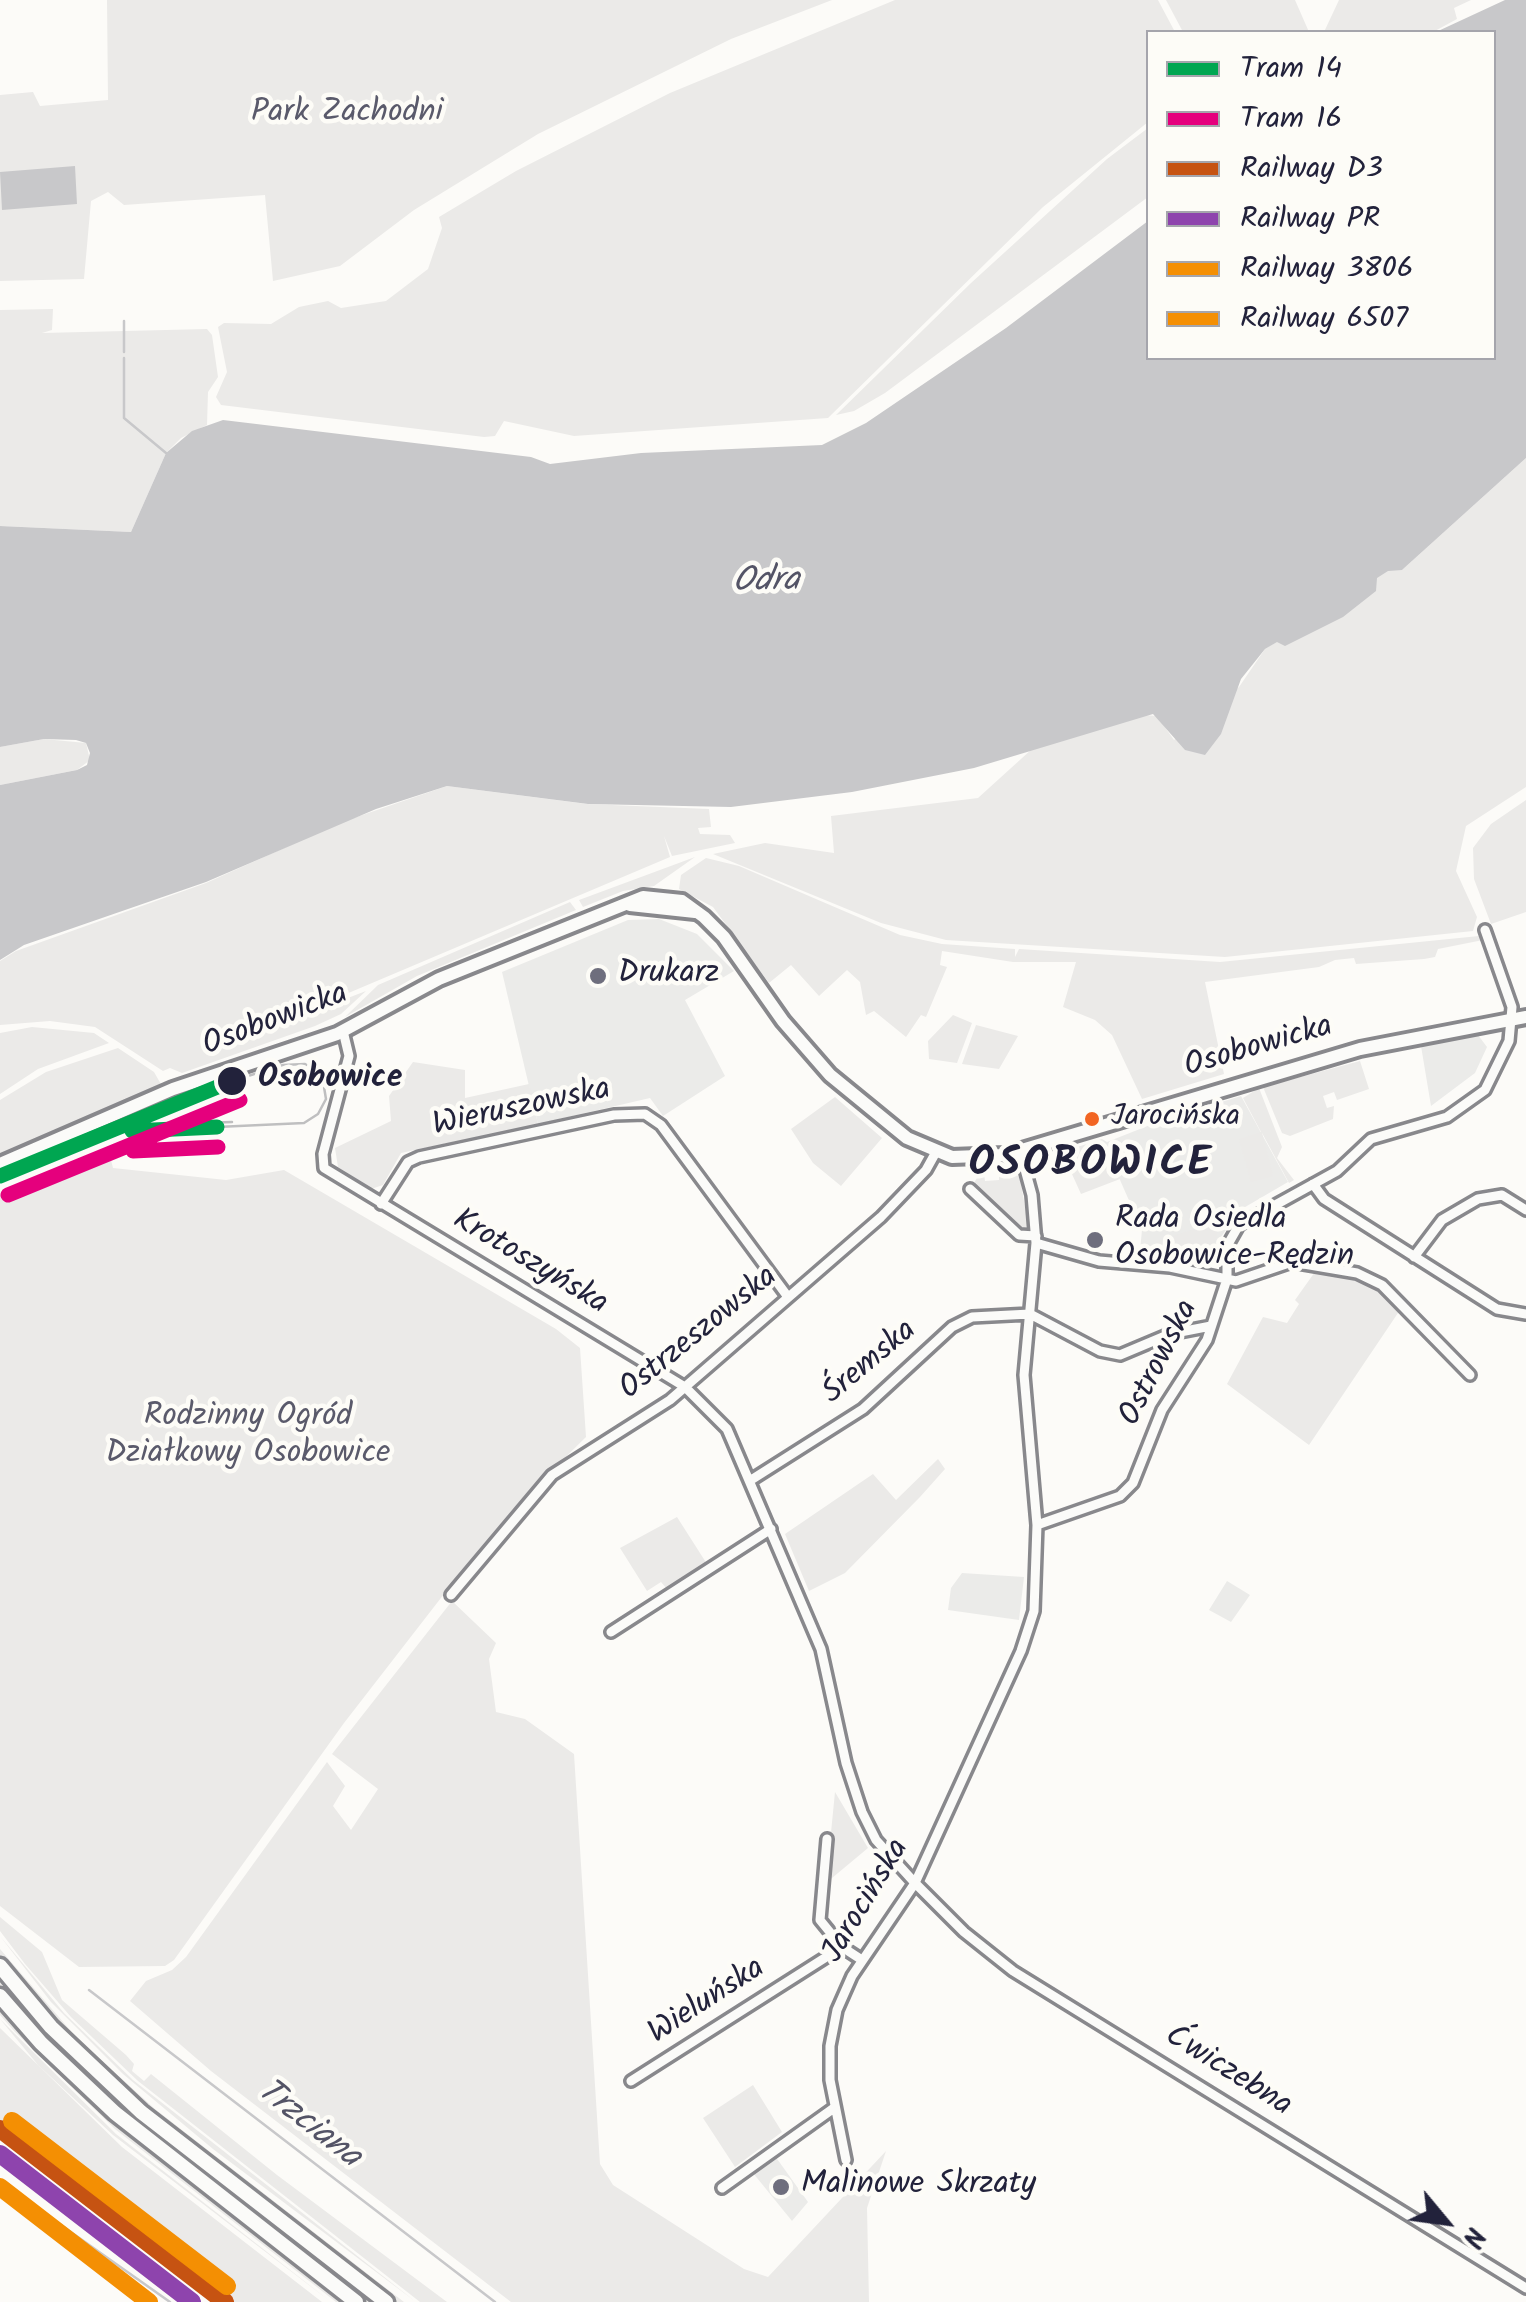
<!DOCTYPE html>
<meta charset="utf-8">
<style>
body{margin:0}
#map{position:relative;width:1526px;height:2302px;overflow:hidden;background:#fcfbf8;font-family:Kalam,sans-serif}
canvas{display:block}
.legend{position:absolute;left:1146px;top:30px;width:350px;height:330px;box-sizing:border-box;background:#fdfcf7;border:2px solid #a5a5ac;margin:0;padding:12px 18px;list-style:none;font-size:30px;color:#22223b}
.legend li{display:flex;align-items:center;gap:20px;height:50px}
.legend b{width:50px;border:2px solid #a5a5ac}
.north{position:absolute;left:1396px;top:2172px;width:100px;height:100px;-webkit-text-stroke:8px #fdfcf7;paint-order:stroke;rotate:119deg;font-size:28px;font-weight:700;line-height:40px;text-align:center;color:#22223b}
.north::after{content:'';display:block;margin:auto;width:35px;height:45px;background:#22223b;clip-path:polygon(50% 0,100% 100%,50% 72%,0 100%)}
</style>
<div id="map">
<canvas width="1526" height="2302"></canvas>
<ul class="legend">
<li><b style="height:12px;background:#00a651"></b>Tram 14</li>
<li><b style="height:12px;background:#e5007d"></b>Tram 16</li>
<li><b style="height:12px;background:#c65312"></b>Railway D3</li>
<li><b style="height:12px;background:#8e44ad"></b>Railway PR</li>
<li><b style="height:12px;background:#f48f03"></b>Railway 3806</li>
<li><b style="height:12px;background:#f48f03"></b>Railway 6507</li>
</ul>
<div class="north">N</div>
</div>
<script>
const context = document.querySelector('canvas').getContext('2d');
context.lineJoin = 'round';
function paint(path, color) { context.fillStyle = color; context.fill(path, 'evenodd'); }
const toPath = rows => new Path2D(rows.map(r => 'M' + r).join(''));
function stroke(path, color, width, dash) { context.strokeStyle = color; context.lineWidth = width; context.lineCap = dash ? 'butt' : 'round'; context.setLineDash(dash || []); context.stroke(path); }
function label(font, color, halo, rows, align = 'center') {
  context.font = font + ' Kalam,sans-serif'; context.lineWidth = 9; context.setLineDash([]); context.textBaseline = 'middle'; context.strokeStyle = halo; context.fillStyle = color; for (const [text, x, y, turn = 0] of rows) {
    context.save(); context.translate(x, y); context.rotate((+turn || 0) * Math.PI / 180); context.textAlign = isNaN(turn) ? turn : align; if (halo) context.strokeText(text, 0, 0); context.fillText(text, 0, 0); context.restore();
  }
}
const built = toPath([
 [659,919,697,934,734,971,685,1000,725,1076,663,1116,650,1098,538,1124,502,972,628,920],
 [1478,1035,1487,1047,1475,1073,1431,1106,1421,1046],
 [1241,1096,1288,1182,1240,1210,1221,1237,1213,1264,1139,1261,1142,1230,1102,1139,1107,1142,1155,1123,1163,1128,1189,1120,1195,1110],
 [962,1573,1024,1577,1019,1620,948,1610,951,1588],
 [1227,1581,1250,1595,1231,1622,1209,1610],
 [775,2156,808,2202,792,2221,753,2173]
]);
const green = toPath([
 [107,0,832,0,731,39,538,134,414,210,340,266,273,281,265,195,124,205,108,192,91,201,84,279,0,281,0,95,33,92,40,106,108,100],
 [895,0,1158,0,1175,32,1148,32,1148,122,1043,207,828,418,574,436,504,421,495,436,484,437,221,405,216,397,227,372,218,327,224,323,271,324,299,307,328,301,341,308,386,301,428,269,442,228,439,217,516,171,670,93],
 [1166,0,1295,0,1309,32,1183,32],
 [1339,0,1471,0,1454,8,1457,19,1433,32,1324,32],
 [1148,128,1148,197,885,393,854,411,836,415,971,283,1107,159],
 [53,309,52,330,42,333,207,329,212,335,218,377,208,392,207,425,181,438,166,453,131,532,0,526,0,310],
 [1526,458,1526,787,1466,826,1456,871,1477,917,1473,931,1225,957,946,940,881,923,713,854,765,843,834,853,831,816,978,798,1032,749,1144,715,1157,716,1174,740,1239,687,1265,649,1388,570,1402,570],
 [44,739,86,743,90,760,77,770,0,785,0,747],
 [447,786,587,804,709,809,711,827,698,828,700,834,730,835,735,843,672,856,664,836,670,857,339,997,340,1001,366,991,341,1014,315,1026,182,1073,170,1068,163,1071,95,1027,50,1021,0,1025,0,961,16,951,206,883,342,822],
 [1526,800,1526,912,1491,924,1474,879,1473,848,1491,824],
 [695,857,654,886,623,891,583,907,579,900],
 [706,858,739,866,900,935,942,944,1015,949,1015,957,1019,949,1220,962,1479,936,1483,940,1438,949,1435,957,1424,959,1356,964,1354,958,1335,960,1319,967,1205,982,1224,1074,1142,1099,1112,1035,1095,1020,1063,1007,1076,962,1013,962,942,951,940,965,947,967,926,1017,921,1015,906,1037,874,1011,866,1015,860,982,847,970,819,996,791,965,769,983,713,907,679,889,681,875],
 [570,902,576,910,417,976,345,1017,378,985],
 [953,1015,972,1023,957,1063,929,1059,928,1041],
 [976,1025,1018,1036,999,1069,962,1064],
 [32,1027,94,1033,109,1043,38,1069,0,1094,0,1033],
 [118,1048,154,1072,162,1086,0,1156,0,1100,46,1072],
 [1360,1061,1369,1089,1337,1100,1334,1092,1323,1096,1327,1108,1334,1106,1333,1119,1290,1136,1282,1133,1263,1087],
 [413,1062,465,1070,465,1098,529,1084,538,1124,401,1153,383,1185,371,1189,338,1167,335,1148,391,1121,389,1096],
 [1259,1088,1282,1147,1277,1158,1294,1180,1289,1183,1262,1133,1273,1176,1251,1182,1239,1139,1261,1132,1243,1098],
 [835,1097,882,1138,841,1186,813,1163,791,1129],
 [1102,1139,1120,1179,1081,1194,1062,1152],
 [148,1140,147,1147,119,1144,117,1153,109,1152,113,1168,226,1180,284,1170,556,1329,580,1348,586,1437,513,1509,444,1594,344,1723,174,1960,165,1966,79,1967,0,1906,0,1195,20,1186,23,1191,22,1184,114,1144],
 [1011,1169,1020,1178,1028,1224,1025,1231,973,1185,979,1174,984,1174,985,1181,999,1180,999,1172],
 [1211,1223,1218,1226,1216,1242,1209,1245,1211,1254,1204,1252,1193,1258,1188,1251,1180,1257,1178,1249,1160,1255,1156,1242],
 [1317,1269,1377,1285,1400,1310,1309,1445,1227,1384,1263,1317,1287,1323,1299,1304,1295,1300],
 [938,1459,945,1469,920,1497,845,1573,809,1591,785,1534,873,1474,896,1500],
 [677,1517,707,1564,667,1589,661,1582,647,1591,620,1548],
 [452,1601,496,1643,489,1659,496,1712,525,1719,574,1754,600,2164,613,2185,744,2269,768,2277,886,2151,867,2208,869,2302,511,2302,211,2071,130,2001,146,1981,172,1970,186,1957,327,1762,345,1786,333,1806,351,1830,378,1789,332,1754],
 [835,1792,868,1848,826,1883],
 [0,1917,42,1952,62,2000,126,2055,134,2064,132,2071,144,2081,151,2074,277,2175,447,2302,420,2302,138,2081,71,2017,25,1964,0,1931],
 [0,1936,64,2013,133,2080,416,2302,213,2149,123,2074,51,2002],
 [0,1949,77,2038,155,2109,404,2302,395,2302,126,2091,40,2006,0,1957],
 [0,1977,105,2088,375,2302,366,2302,113,2102,37,2029,0,1985],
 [0,2005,116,2121,346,2302,336,2302,115,2129,15,2032,0,2015],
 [0,2019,116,2134,331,2302,113,2135,38,2065],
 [0,2028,122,2147,322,2302,234,2302,0,2121],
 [753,2085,782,2132,735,2167,703,2118]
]);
const water = toPath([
 [1505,0,1526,0,1526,458,1402,570,1388,571,1377,578,1376,591,1343,617,1285,646,1277,642,1265,649,1241,679,1221,734,1205,755,1185,750,1153,714,974,768,852,792,731,807,588,804,447,786,376,809,206,882,24,945,0,960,0,785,77,770,87,765,90,753,86,743,76,740,44,739,0,747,0,526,131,532,166,453,192,431,223,420,531,457,550,464,641,453,822,445,866,423,1006,328,1148,221,1148,358,1494,358,1494,32,1436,32],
 [75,166,77,204,2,210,0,172]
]);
const stream = toPath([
 [124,352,124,321],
 [124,358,124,418,166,453],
 [89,1990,495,2302],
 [0,2182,170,2302]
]);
const street = toPath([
 [343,1031,349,1056,323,1154,324,1168,685,1387,727,1429,821,1649,846,1763,862,1812,876,1840,915,1883,964,1932,1013,1971,1526,2288],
 [1313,1184,1324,1199,1497,1309,1526,1314],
 [970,1189,1019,1235,1036,1236],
 [381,1204,408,1162,419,1157,614,1115,645,1114,661,1125,788,1297],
 [1036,1243,1099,1261,1170,1267,1236,1281,1292,1262,1357,1273,1382,1285,1470,1375],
 [1414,1257,1442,1220,1478,1199,1502,1195,1526,1210],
 [751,1480,863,1409,952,1327,972,1317,1030,1314,1100,1351,1120,1355,1170,1334,1211,1326],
 [1037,1525,1120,1496,1133,1483,1162,1410,1207,1340,1227,1279,1227,1246,1239,1225,1337,1171,1371,1139,1447,1117,1485,1090,1509,1041,1512,1007,1485,930],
 [451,1595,552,1475,670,1400,881,1217,926,1170,936,1152],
 [611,1632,771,1529],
 [827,1839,820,1920,842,1947,862,1960],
 [631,2081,842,1947],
 [846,2160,830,2080,830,2046,837,2010,852,1976,915,1883,1021,1651,1034,1611,1037,1525,1024,1375,1036,1243,1032,1195,1020,1151],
 [722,2188,834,2108]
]);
const secondary = toPath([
 [630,905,695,912],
 [0,1164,173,1089,337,1034,439,979,643,897,682,901,704,917,724,937,783,1021,830,1075,907,1138,952,1157,1005,1155,1360,1049,1526,1017]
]);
const primary = toPath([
 [0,1966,51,2027,141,2112,386,2302],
 [0,1996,41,2043,115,2113,356,2302]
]);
const tram = toPath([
 [217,1127,304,1123,318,1114,326,1099,322,1075,305,1064,283,1065,232,1081],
 [108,1136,144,1125,232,1122]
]);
const rail1 = toPath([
 [0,2129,225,2302]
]);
const rail2 = toPath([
 [0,2154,192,2302]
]);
const rail3 = toPath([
 [12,2121,227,2286]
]);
const rail4 = toPath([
 [0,2187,149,2302]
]);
const tram1 = toPath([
 [132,1131,217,1127],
 [0,1176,232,1081]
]);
const tram2 = toPath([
 [133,1151,218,1147],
 [8,1195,240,1100]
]);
const markers = [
 [598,976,10,"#6e6e7d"],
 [232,1081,16,"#22223b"],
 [1092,1119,9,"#f26522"],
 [1095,1240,10,"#6e6e7d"],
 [781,2187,10,"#6e6e7d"]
];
const busNames = [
 ["Jarocińska",1111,1119]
];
const parkNames = [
 ["Park Zachodni",347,115],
 ["Rodzinny Ogród",248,1419],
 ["Działkowy Osobowice",248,1456]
];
const poiNames = [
 ["Drukarz",618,976],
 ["Rada Osiedla",1115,1222],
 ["Osobowice-Rędzin",1115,1259],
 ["Malinowe Skrzaty",801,2187]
];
const streetNames = [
 ["Osobowicka",276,1022,-21],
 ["Osobowicka",1259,1049,-16],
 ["Wieruszowska",522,1110,-12],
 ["Krotoszyńska",529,1264,31],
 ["Ostrzeszowska",700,1335,-39],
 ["Śremska",871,1364,-40],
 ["Ostrowska",1161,1364,-63],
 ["Jarocińska",868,1902,-59],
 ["Wieluńska",708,2003,-33],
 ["Ćwiczebna",1227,2073,32]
];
const stopNames = [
 ["Osobowice",258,1081]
];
const waterNames = [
 ["Odra",766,584,-1],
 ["Trzciana",307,2126,38]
];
const districtNames = [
 ["OSOBOWICE",1091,1168]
];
paint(built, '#ebebe9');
paint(green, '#ebeae8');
paint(water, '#c8c8ca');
stroke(stream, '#c8c8ca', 2.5);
stroke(street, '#88888c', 16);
stroke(secondary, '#88888c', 20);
stroke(primary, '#88888c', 21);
stroke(street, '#fbfbf9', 9);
stroke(secondary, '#fbfbf9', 12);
stroke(primary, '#fbfbf9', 14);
stroke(tram, '#bfbfc0', 2.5);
stroke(rail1, '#c65312', 18);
stroke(rail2, '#8e44ad', 18);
stroke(rail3, '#f48f03', 18);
stroke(rail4, '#f48f03', 18);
stroke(tram1, '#00a651', 15);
stroke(tram2, '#e5007d', 15);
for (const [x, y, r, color] of markers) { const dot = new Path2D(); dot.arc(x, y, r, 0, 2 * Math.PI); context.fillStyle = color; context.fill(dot); stroke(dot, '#fdfcf7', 4); }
label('30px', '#22223b', '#fdfcf7', busNames, 'left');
label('32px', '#5a5a6b', '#fdfcf7', parkNames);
label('32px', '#22223b', '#fdfcf7', poiNames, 'left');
label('32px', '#22223b', '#fdfcf7', streetNames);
label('bold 32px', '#22223b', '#fdfcf7', stopNames, 'left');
label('italic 35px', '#545466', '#fdfcf7', waterNames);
context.letterSpacing = '2.5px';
label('bold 42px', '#22223b', '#fdfcf7', districtNames);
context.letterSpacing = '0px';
</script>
